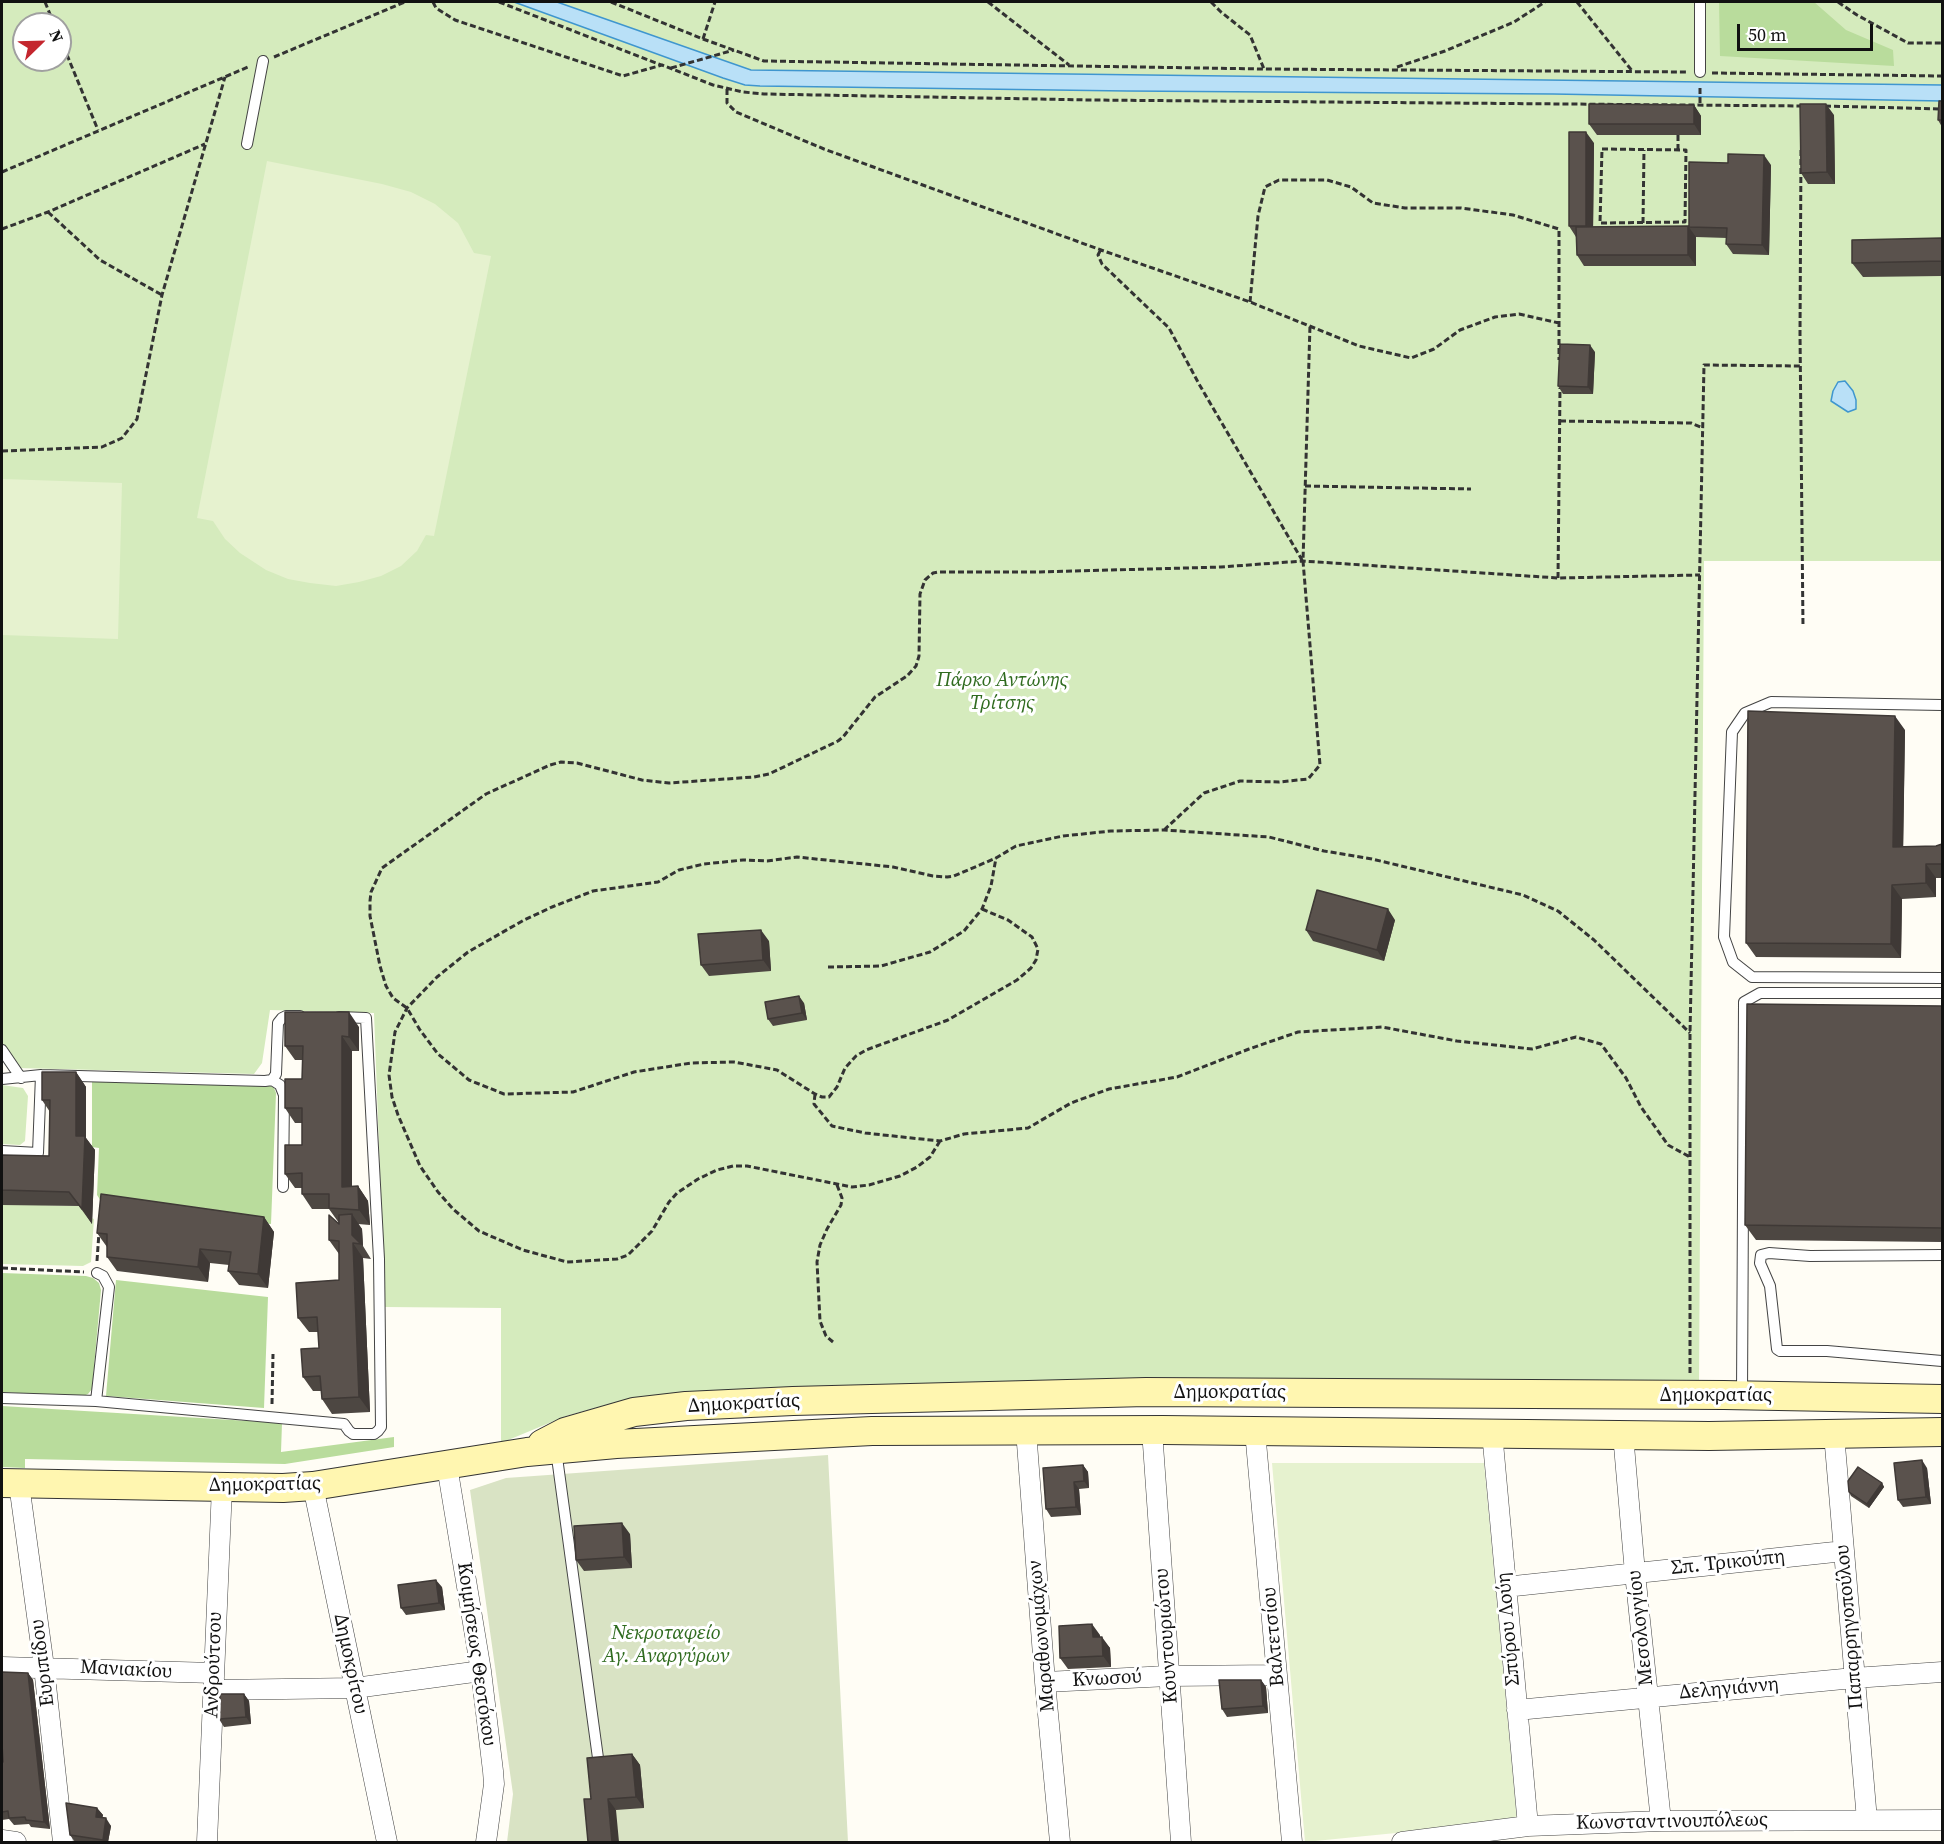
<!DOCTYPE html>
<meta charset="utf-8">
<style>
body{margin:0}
#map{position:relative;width:1944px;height:1844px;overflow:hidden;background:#fffdf5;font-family:"Source Serif 4",serif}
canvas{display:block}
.frame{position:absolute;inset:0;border:3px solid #111;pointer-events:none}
.north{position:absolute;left:12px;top:12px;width:60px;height:60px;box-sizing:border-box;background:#fff;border:2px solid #a0a0a0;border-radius:50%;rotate:67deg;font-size:16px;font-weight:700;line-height:24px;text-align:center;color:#111}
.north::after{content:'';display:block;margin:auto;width:21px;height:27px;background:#c4262e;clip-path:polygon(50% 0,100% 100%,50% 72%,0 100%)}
.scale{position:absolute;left:1737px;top:24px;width:136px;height:27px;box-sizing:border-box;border:3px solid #111;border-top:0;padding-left:8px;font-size:18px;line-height:21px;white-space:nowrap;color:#111;-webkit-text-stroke:4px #fff;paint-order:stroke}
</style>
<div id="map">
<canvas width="1944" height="1844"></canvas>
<div class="frame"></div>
<div class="north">N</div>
<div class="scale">50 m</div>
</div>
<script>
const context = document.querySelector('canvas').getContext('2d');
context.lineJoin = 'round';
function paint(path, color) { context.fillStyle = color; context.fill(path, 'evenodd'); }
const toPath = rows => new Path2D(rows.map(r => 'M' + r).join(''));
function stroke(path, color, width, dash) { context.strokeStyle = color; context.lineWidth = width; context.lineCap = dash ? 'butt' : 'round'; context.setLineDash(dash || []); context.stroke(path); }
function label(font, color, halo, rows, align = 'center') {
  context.font = font + ' "Source Serif 4",serif'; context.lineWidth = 6; context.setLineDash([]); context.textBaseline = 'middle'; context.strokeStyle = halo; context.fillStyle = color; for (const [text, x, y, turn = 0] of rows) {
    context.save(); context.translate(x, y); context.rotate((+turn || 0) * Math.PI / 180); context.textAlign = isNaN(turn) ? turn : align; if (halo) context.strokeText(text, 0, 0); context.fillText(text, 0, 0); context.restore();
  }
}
const green = toPath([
 [2,2,1942,2,1942,561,1704,561,1699,1384,662,1397,609,1404,566,1416,501,1443,501,1308,385,1307,374,1013,270,1010,262,1063,254,1074,17,1068,2,1046],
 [24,24,60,24,60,60,24,60],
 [2,1085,23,1088,28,1096,25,1141,20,1145,2,1144],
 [2,1204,80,1206,89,1217,94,1219,91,1262,83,1266,2,1264]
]);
const forest = toPath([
 [1719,2,1814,2,1846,30,1893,50,1894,66,1720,56],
 [92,1081,269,1085,274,1088,276,1093,271,1224,105,1204,101,1201,97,1195,99,1148,92,1147],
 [2,1273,86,1276,93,1278,99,1283,101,1290,92,1389,88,1394,81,1397,2,1392],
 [116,1280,268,1297,264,1408,106,1396],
 [2,1406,282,1423,281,1452,394,1437,394,1447,285,1464,25,1459,25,1468,2,1467]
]);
const cemetery = toPath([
 [828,1455,848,1842,507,1842,513,1794,470,1490,506,1478]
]);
const pitch = toPath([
 [267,161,382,184,411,192,435,204,458,223,474,253,491,256,434,536,426,535,417,551,401,566,381,576,359,582,336,586,310,583,288,579,266,570,240,553,225,539,213,521,197,518],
 [2,479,122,483,118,639,2,635],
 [1272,1463,1484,1463,1517,1821,1305,1842]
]);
const water = toPath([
 [514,2,557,2,751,70,1942,85,1942,101,1553,94,1127,91,760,86,745,85,723,78,514,2],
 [1845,381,1853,391,1856,400,1856,409,1848,412,1831,401,1833,391,1838,382,1845,381]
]);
const path = toPath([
 [45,2,54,24],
 [433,2,436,8,455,20,623,76,662,65,713,85,743,92,764,94,1091,100,1803,106],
 [499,2,661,65],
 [611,2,703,39,764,61,1264,69,1687,72],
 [988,2,1069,65],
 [1211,2,1221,12,1250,35,1264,69],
 [1577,2,1633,72],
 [1838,2,1857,15,1908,43,1942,43],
 [60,38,98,130],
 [703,39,715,2],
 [274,57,405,2],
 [1397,67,1445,51,1514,22,1545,2],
 [671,68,734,50],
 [1712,73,1942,76],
 [727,89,727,103,736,112,824,149,1101,250,1250,302,1359,346,1411,358,1434,349,1460,330,1495,317,1519,314,1559,323],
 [1700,103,1700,86],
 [1825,106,1942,109],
 [1602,149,1686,150,1685,222,1600,223,1602,149],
 [1678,150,1678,135],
 [1801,150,1800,333,1803,627],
 [2,172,248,67],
 [48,212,100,260,162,295],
 [1643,223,1644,150],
 [2,229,48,212,205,144],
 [1100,251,1098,255,1102,264,1169,328,1199,384,1302,560],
 [1250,302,1258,216,1265,187,1279,180,1327,180,1351,187,1373,203,1405,208,1461,208,1513,215,1559,229,1559,360],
 [1560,421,1691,423,1703,428],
 [2,451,102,447,122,438,137,419,162,295,225,77],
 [1305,486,1471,489],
 [1558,578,1560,388],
 [1164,830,1204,793,1240,781,1279,782,1308,779,1320,765,1303,561,1310,325],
 [982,909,1008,920,1032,937,1038,949,1036,960,1031,968,1017,980,948,1020,866,1050,856,1056,845,1068,837,1087,829,1097,822,1097,815,1094,777,1070,734,1062,691,1063,634,1072,573,1092,504,1094,469,1080,438,1054,420,1030,407,1008,393,998,386,986,380,966,370,916,370,901,371,892,382,868,486,794,550,765,561,762,577,763,642,780,669,783,754,777,769,774,838,741,843,737,875,697,907,676,916,666,919,656,920,594,925,580,933,573,938,572,1040,572,1221,567,1303,561,1558,578,1700,575],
 [828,967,881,966,930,952,964,931,982,909,991,886,996,858],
 [815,1094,814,1104,832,1126,865,1133,940,1141,964,1134,1028,1128,1071,1103,1109,1089,1177,1077,1249,1049,1298,1032,1382,1027,1457,1041,1532,1049,1576,1037,1601,1044,1626,1078,1641,1107,1668,1145,1690,1157],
 [940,1141,930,1157,917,1167,900,1176,869,1185,852,1187,747,1166,733,1166,717,1170,698,1179,677,1193,669,1202,652,1231,628,1255,617,1259,567,1262,523,1250,479,1231,453,1209,438,1192,420,1166,398,1115,392,1097,389,1075,395,1032,407,1008,437,977,468,952,524,920,552,907,593,891,658,882,679,870,704,864,743,860,767,861,797,857,893,867,933,876,947,877,954,876,996,858,1016,846,1063,836,1111,831,1164,830,1269,837,1324,851,1372,859,1523,895,1558,911,1594,940,1690,1033],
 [97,1261,99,1232],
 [2,1268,84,1272],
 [833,1342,826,1336,820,1321,817,1262,820,1245,827,1229,841,1205,842,1198,837,1185],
 [1690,1373,1690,1033,1704,365,1801,366],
 [272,1404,273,1354]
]);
const lane = toPath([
 [1700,2,1700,72],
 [247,144,263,61],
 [1942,705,1771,702,1745,713,1732,732,1724,937,1733,962,1752,977,1942,978],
 [2,1050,21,1078],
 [2,1079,41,1075,265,1081,272,1080,276,1074,278,1023,282,1018,286,1016,300,1016],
 [272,1080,280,1085,284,1095,283,1187],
 [2,1151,38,1153,41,1075],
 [1942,1255,1810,1256,1769,1253,1761,1255,1760,1263,1770,1286,1777,1349,1780,1351,1827,1351,1942,1361],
 [1742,1395,1744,1002,1760,993,1942,993],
 [2,1398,96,1401,344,1424,349,1431,353,1434,374,1434,378,1431,381,1427,379,1259,366,1018,339,1017],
 [96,1401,109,1287,103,1276,97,1273],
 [556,1450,598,1758]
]);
const street = toPath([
 [1026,1430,1045,1682,1060,1842],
 [1152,1430,1181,1842],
 [1255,1431,1292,1842],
 [1492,1432,1528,1826],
 [1623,1434,1635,1573,1661,1821],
 [1834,1434,1867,1820],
 [447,1466,481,1671,493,1771,494,1784,486,1842],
 [19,1484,44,1667,63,1842],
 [313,1486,387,1842],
 [1505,1587,1844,1551],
 [2,1667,214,1673],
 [1045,1682,1169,1676,1277,1675],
 [213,1690,355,1688,481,1671],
 [1517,1710,1854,1678,1942,1672],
 [2,1840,16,1842],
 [207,1842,222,1487],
 [1402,1842,1528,1826,1661,1821,1942,1820]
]);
const secondary = toPath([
 [542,1444,565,1432,634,1412,686,1406,793,1401,1146,1392,1724,1395,1942,1399],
 [2,1483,283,1488,313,1486,527,1452,616,1444,872,1431,1163,1430,1709,1436,1942,1432]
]);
const wall = toPath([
 [1942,101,1942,127,1938,120],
 [1694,105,1701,116,1701,135,1597,135,1589,124],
 [1834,115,1835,184,1808,184,1801,173],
 [1594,143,1593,227,1688,226,1771,165,1769,255,1733,254,1726,244,1727,238,1696,237,1696,266,1584,266,1577,255,1576,237,1569,226],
 [1942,238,1942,276,1863,277,1852,263],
 [1595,352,1593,394,1563,394,1558,386],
 [1905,730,1903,847,1936,846,1942,844,1942,878,1936,878,1936,897,1902,899,1901,958,1756,957,1746,943],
 [1395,920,1384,961,1313,941,1306,930],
 [769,941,771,971,709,976,701,965],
 [804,1003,807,1020,773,1026,768,1019],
 [1942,1006,1942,1242,1756,1240,1745,1225],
 [359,1027,359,1051,352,1051,352,1186,358,1186,368,1201,370,1225,358,1224,362,1229,363,1246,371,1259,363,1258,370,1412,332,1414,322,1399,321,1391,313,1391,303,1377,319,1348,318,1332,309,1332,298,1318,339,1280,339,1254,329,1240,339,1223,329,1209,312,1209,302,1194,302,1188,295,1188,285,1174,302,1145,302,1123,295,1123,285,1108,302,1079,303,1060,295,1060,285,1046],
 [76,1072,86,1087,86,1138,95,1150,92,1224,79,1206,2,1205,2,1155,49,1156,50,1112,42,1100],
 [264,1217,274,1232,268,1288,239,1285,228,1271,229,1265,210,1263,208,1282,117,1271,107,1257,107,1247,97,1233],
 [1083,1465,1088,1472,1089,1488,1079,1489,1081,1515,1051,1517,1046,1509],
 [1927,1468,1931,1504,1903,1507,1898,1500],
 [1882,1483,1884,1487,1869,1508,1851,1496,1849,1492],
 [630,1534,632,1568,584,1571,576,1560],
 [442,1587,445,1610,406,1615,401,1608],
 [1100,1635,1100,1637,1110,1648,1111,1667,1068,1669,1060,1658],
 [28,1673,33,1680,50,1829,31,1827,29,1824,14,1825,9,1819,2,1820,2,1762,3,1762],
 [1261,1680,1266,1687,1268,1713,1227,1717,1222,1709],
 [244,1694,249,1701,251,1724,224,1727,219,1719],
 [632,1754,640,1765,644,1808,616,1810,591,1799],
 [97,1808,103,1815,102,1818,111,1826,108,1842,75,1842,70,1835]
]);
const shadedWall = toPath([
 [1826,104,1834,115,1835,184,1827,172],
 [1694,105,1701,116,1701,135,1694,124],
 [1586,132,1594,143,1593,237,1586,226],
 [1764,155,1771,165,1769,255,1762,245],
 [1688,226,1696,237,1696,266,1688,255],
 [1590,345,1595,352,1593,394,1588,387],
 [1895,716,1905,730,1903,861,1893,847],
 [1926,864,1936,878,1936,897,1926,883],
 [1892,885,1902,899,1901,958,1891,944],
 [1388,909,1395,920,1384,961,1377,950],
 [761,930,769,941,771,971,763,960],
 [799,996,804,1003,807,1020,802,1013],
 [349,1012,359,1027,359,1051,349,1037],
 [342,1036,352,1051,352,1201,342,1187],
 [76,1072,86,1087,86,1138,95,1150,92,1224,82,1209,76,1136],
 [358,1186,368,1201,370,1225,359,1210],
 [352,1214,362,1229,363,1246,352,1235],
 [264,1217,274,1232,268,1288,258,1274],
 [353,1243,363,1258,370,1412,359,1397],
 [200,1249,210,1263,208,1282,198,1267],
 [1922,1460,1927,1468,1931,1504,1926,1497],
 [1083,1465,1088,1472,1089,1488,1084,1481],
 [1074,1482,1079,1489,1081,1515,1076,1507],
 [1882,1483,1884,1487,1869,1508,1867,1504],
 [622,1523,630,1534,632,1568,624,1557],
 [436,1580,442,1587,445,1610,439,1603],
 [1092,1624,1100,1635,1100,1648,1093,1637],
 [1102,1637,1110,1648,1111,1667,1103,1656],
 [28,1673,33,1680,50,1829,44,1822],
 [1261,1680,1266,1687,1268,1713,1263,1706],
 [244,1694,249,1701,251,1724,246,1717],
 [632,1754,640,1765,644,1808,636,1797],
 [608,1799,616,1810,619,1842,612,1842],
 [97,1808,103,1815,101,1824,96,1817],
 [106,1818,111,1826,108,1842,104,1842,103,1840]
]);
const building = toPath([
 [1939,101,1942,101,1942,120,1938,120,1939,101],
 [1589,104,1694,105,1694,124,1589,124,1589,104],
 [1800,104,1826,104,1827,172,1801,173,1800,104],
 [1569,132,1586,132,1586,226,1569,226,1569,132],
 [1728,154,1764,155,1762,245,1726,244,1727,228,1689,227,1689,162,1728,163,1728,154],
 [1688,226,1688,255,1577,255,1576,227,1688,226],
 [1942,238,1942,282,1942,261,1852,263,1852,240,1942,238],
 [1560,344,1590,345,1588,387,1558,386,1560,344],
 [1748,711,1895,716,1893,847,1936,846,1942,844,1942,864,1926,864,1926,883,1892,885,1891,944,1746,943,1748,711],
 [1317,890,1388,909,1377,950,1306,930,1317,890],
 [761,930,763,960,701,965,698,934,761,930],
 [799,996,802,1013,768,1019,765,1002,799,996],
 [1747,1004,1942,1006,1942,1228,1745,1225,1747,1004],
 [285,1012,349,1012,349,1037,342,1036,342,1187,358,1186,359,1210,329,1208,329,1194,302,1194,302,1173,285,1174,285,1145,302,1145,302,1108,285,1108,285,1079,302,1079,303,1046,285,1046,285,1012],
 [42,1072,76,1072,76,1136,85,1136,82,1209,69,1192,2,1190,2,1155,49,1156,50,1100,42,1100,42,1072],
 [101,1194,264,1217,258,1274,228,1271,231,1252,200,1249,198,1267,107,1257,107,1234,97,1233,101,1194],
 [352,1214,352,1235,361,1244,353,1243,359,1397,322,1399,320,1376,303,1377,301,1349,319,1348,317,1317,298,1318,296,1283,339,1280,339,1241,329,1240,329,1215,339,1224,339,1215,352,1214],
 [1922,1460,1926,1497,1898,1500,1894,1463,1922,1460],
 [1083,1465,1084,1481,1074,1482,1076,1507,1046,1509,1043,1468,1083,1465],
 [1858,1467,1882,1483,1867,1504,1849,1492,1848,1481,1858,1467],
 [622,1523,624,1557,576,1560,574,1526,622,1523],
 [436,1580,439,1603,401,1608,398,1585,436,1580],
 [1092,1624,1093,1637,1102,1637,1103,1656,1060,1658,1059,1626,1092,1624],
 [2,1672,28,1673,44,1822,26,1820,25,1817,9,1818,8,1811,2,1812,2,1762,3,1762,2,1744,2,1672],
 [1219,1680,1261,1680,1263,1706,1222,1709,1219,1680],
 [220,1694,244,1694,246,1717,219,1719,220,1694],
 [632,1754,636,1797,608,1799,612,1842,588,1842,584,1799,591,1799,587,1758,632,1754],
 [66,1803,97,1808,96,1817,106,1818,103,1840,70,1835,66,1803]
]);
const parkNames = [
 ["Πάρκο Αντώνης",1002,681],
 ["Τρίτσης",1002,704],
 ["Νεκροταφείο",666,1634],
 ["Αγ. Αναργύρων",666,1657]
];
const streetNames = [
 ["Δημοκρατίας",1230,1393],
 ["Δημοκρατίας",1716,1396],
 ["Δημοκρατίας",744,1404,-3],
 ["Δημοκρατίας",265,1485,-1],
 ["Σπ. Τρικούπη",1728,1563,-6],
 ["Παπαρρηγοπούλου",1850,1627,-95],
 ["Μεσολογγίου",1641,1628,-96],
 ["Σπύρου Λούη",1509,1629,-95],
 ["Μαραθωνομάχων",1042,1636,-95],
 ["Κουντουριώτου",1167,1636,-94],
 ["Βαλτετσίου",1274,1637,-95],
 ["Κοιμήσεως Θεοτόκου",476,1654,82],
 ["Ευριπίδου",43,1663,-97],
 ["Δημοκρίτου",350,1664,78],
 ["Ανδρούτσου",214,1665,-88],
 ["Μανιακίου",126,1670,3],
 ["Κνωσού",1107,1679,-3],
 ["Δεληγιάννη",1729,1689,-5],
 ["Κωνσταντινουπόλεως",1672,1822,-1]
];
paint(green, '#d5ebbd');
paint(forest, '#b9dc9c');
paint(cemetery, '#d9e3c4');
paint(pitch, '#e6f2cf');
paint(water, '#b9e0f7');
stroke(water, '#3f96cf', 1.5);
stroke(lane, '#444', 12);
stroke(street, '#444', 21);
stroke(secondary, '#333', 30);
stroke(path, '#333', 3, [6, 3]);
stroke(lane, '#fff', 10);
stroke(street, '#fff', 20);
stroke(secondary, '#fff6b0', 28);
paint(wall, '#4d4742');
paint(shadedWall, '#3f3936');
paint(building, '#5a524d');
stroke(building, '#3f3936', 1.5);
label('italic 20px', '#2f6b1f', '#fff', parkNames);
label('20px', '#111', '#fff', streetNames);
</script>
